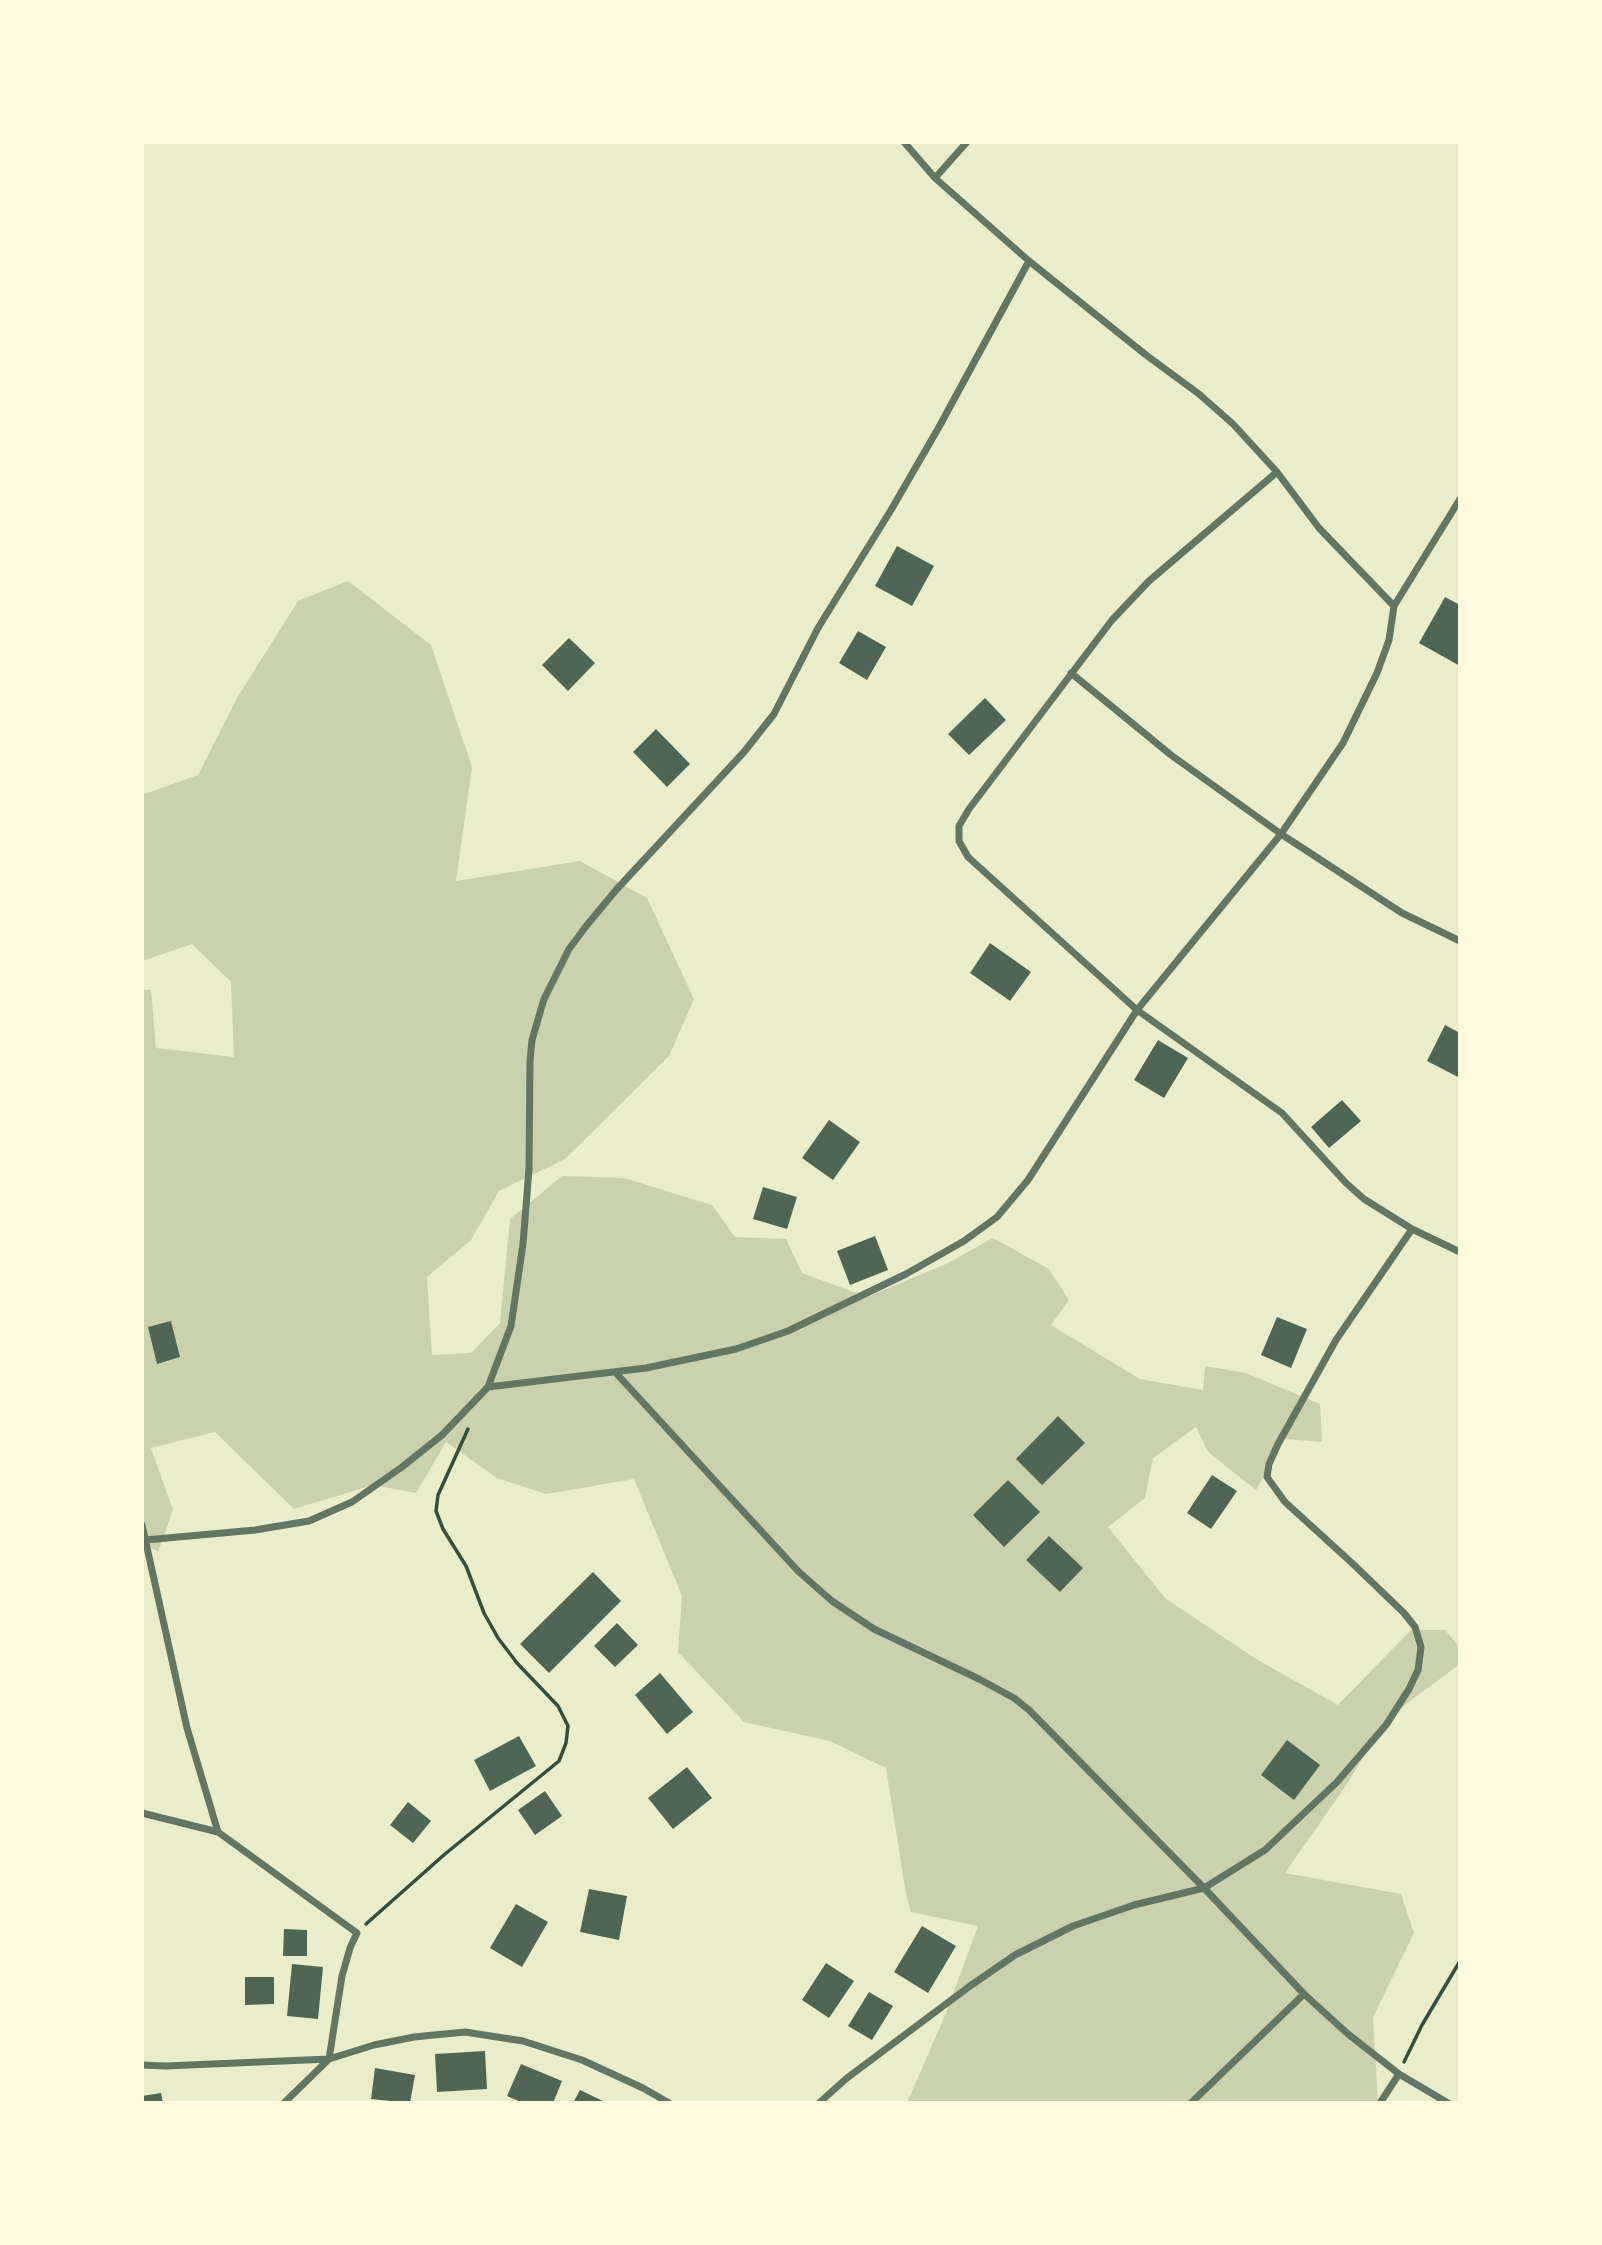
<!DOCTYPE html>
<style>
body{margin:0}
#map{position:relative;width:1602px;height:2245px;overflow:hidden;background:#e9edc9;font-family:Quicksand,sans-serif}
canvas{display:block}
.frame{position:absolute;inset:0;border:144px solid #fefae0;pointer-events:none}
</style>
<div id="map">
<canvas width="1602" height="2245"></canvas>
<div class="frame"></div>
</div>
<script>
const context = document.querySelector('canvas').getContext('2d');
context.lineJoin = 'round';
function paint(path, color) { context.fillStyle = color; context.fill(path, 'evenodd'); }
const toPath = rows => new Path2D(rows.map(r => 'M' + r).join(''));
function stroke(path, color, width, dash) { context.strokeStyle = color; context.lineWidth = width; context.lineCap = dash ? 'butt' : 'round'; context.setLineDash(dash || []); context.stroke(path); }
const green = toPath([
 [348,581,431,645,472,767,456,881,580,861,647,898,694,999,669,1056,565,1159,499,1191,471,1240,427,1277,432,1355,471,1353,500,1323,510,1219,562,1176,624,1178,712,1205,735,1237,786,1239,802,1273,867,1297,946,1264,993,1238,1049,1269,1069,1300,1051,1325,1140,1379,1203,1390,1205,1366,1246,1373,1320,1404,1322,1442,1285,1439,1256,1490,1208,1452,1196,1427,1153,1458,1145,1498,1108,1527,1165,1598,1256,1659,1338,1705,1411,1630,1445,1630,1460,1648,1460,1664,1386,1719,1347,1784,1285,1873,1401,1894,1414,1933,1373,2017,1378,2103,907,2103,946,2013,978,1926,911,1912,906,1894,886,1768,830,1741,744,1722,678,1652,682,1596,634,1479,546,1494,497,1478,446,1442,416,1493,373,1485,294,1509,215,1432,151,1448,173,1510,158,1552,142,1542,142,990,151,990,156,1048,234,1057,231,982,192,944,142,961,142,795,198,775,237,698,298,601]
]);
const building = toPath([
 [897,546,934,566,912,606,875,586],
 [1445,597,1460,605,1460,666,1419,643],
 [858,631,886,647,867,680,839,663],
 [569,638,595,663,568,691,542,665],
 [985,698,1006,720,969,755,948,734],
 [656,729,690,764,667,787,633,752],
 [990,943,1031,972,1010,1001,970,973],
 [1445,1025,1460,1033,1460,1078,1427,1061],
 [1158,1040,1188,1058,1164,1098,1134,1080],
 [1342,1100,1361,1121,1329,1148,1311,1127],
 [829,1120,860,1142,833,1180,802,1158],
 [763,1187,797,1197,787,1229,753,1219],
 [875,1236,888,1270,850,1285,837,1251],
 [1277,1317,1307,1329,1291,1368,1261,1355],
 [171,1321,180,1357,157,1364,148,1327],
 [1058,1416,1085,1443,1042,1485,1016,1459],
 [1212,1475,1237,1491,1211,1529,1187,1513],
 [1008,1480,1040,1512,1004,1547,973,1515],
 [1049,1536,1083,1568,1060,1592,1026,1560],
 [593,1572,621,1601,549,1673,520,1644],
 [617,1623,638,1645,615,1667,594,1646],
 [660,1673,693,1712,667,1734,635,1695],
 [519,1736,536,1766,490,1791,474,1760],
 [1287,1740,1320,1765,1294,1800,1261,1775],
 [687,1767,712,1798,673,1829,648,1798],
 [545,1791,562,1816,535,1835,518,1810],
 [408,1802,431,1821,413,1843,390,1825],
 [589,1889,627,1896,619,1940,580,1932],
 [516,1904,548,1922,522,1967,490,1948],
 [922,1926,956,1946,928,1993,894,1972],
 [284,1929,307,1930,307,1956,283,1956],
 [826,1963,854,1981,829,2018,802,2000],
 [292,1964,323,1967,318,2019,287,2016],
 [245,1977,274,1977,274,2004,245,2005],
 [869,1992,893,2006,872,2040,848,2026],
 [485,2051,487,2089,437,2092,435,2054],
 [521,2064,562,2081,553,2103,523,2103,507,2096],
 [375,2068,415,2075,410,2103,371,2099],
 [580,2090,607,2103,573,2103],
 [161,2093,163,2103,142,2103,142,2096]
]);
const path = toPath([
 [366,1924,445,1854,559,1761,566,1743,568,1726,558,1706,517,1663,498,1638,484,1613,466,1566,443,1529,436,1511,438,1495,468,1429],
 [1404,2062,1422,2025,1460,1961]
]);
const minor = toPath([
 [904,142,935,178,1029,261,1146,355,1199,394,1233,424,1277,472,1319,528,1394,606],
 [935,178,967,142],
 [1277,472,1149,581,1112,620,969,809,959,826,959,841,968,857,1137,1010,1282,1113,1346,1183,1364,1199,1412,1229,1460,1252],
 [1071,673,1171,755,1281,834,1402,913,1460,941],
 [615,1372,798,1571,832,1601,874,1629,979,1679,1014,1698,1029,1710,1204,1888,1304,1994,1348,2034,1399,2074,1448,2103],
 [488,1387,646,1368,736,1349,788,1331,906,1274,964,1241,997,1217,1028,1180,1137,1010,1281,834,1343,743,1377,673,1389,640,1394,606,1460,499],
 [142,1525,187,1728,218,1832],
 [145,1540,255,1530,309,1521,352,1502,402,1467,442,1435,488,1387,511,1326,523,1244,529,1169,530,1061,532,1040,544,999,569,949,587,925,616,890,744,752,774,714,818,628,891,510,939,427,1029,261],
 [142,1813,218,1832,357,1933,350,1948,342,1976,329,2059,166,2066,142,2065],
 [284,2103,329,2059,374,2045,414,2037,465,2032,523,2041,582,2060,643,2088,669,2103],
 [819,2103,847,2078,970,1986,1015,1955,1073,1926,1134,1905,1204,1888,1265,1850,1337,1782,1386,1725,1409,1689,1418,1670,1421,1647,1415,1627,1404,1613,1352,1563,1285,1502,1267,1477,1269,1464,1278,1444,1336,1340,1412,1229],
 [1191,2103,1304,1994],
 [1380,2103,1399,2074]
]);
paint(green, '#cad2ad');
paint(building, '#4f6655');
stroke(path, '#344e41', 3.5);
stroke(minor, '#617663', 7);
</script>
